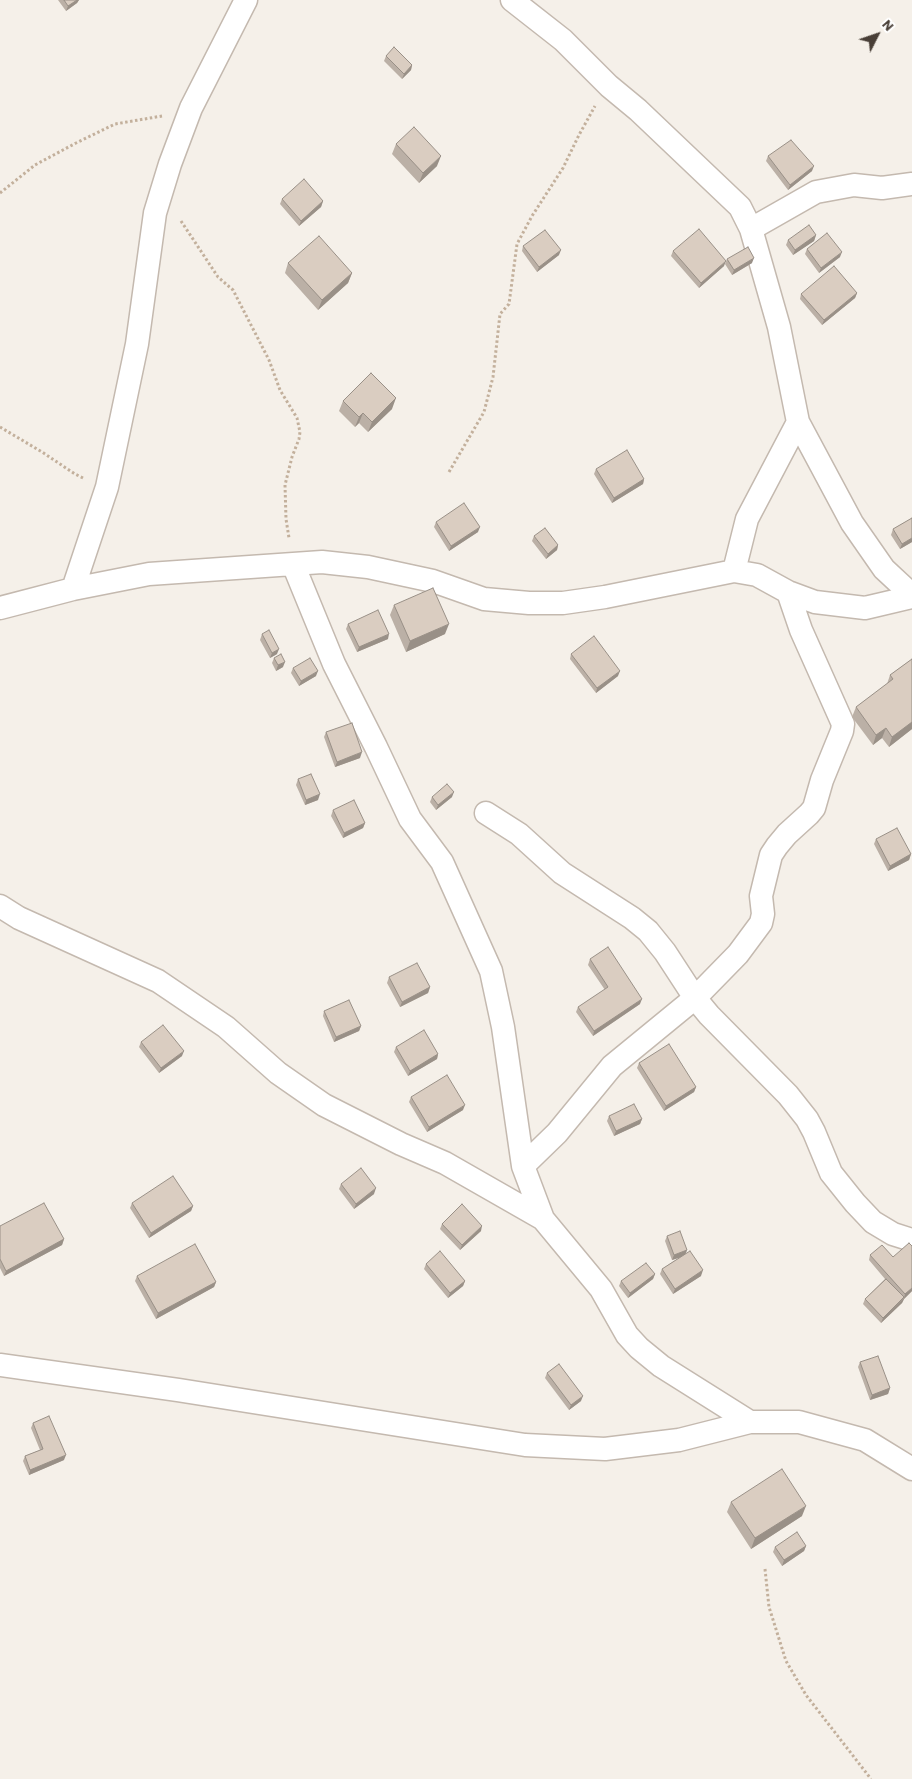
<!DOCTYPE html>
<style>
body{margin:0}
#map{position:relative;width:912px;height:1779px;overflow:hidden;background:#f5f0e9;font-family:Barlow,sans-serif}
canvas{display:block}
.north{position:absolute;left:852px;top:10px;width:50px;height:50px;-webkit-text-stroke:4px #fff;paint-order:stroke;rotate:49deg;font-size:14px;font-weight:700;line-height:20px;text-align:center;color:#493f37}
.north::after{content:'';display:block;margin:auto;width:18px;height:22px;background:#493f37;clip-path:polygon(50% 0,100% 100%,50% 72%,0 100%)}
</style>
<div id="map">
<canvas width="912" height="1779"></canvas>
<div class="north">N</div>
</div>
<script>
const context = document.querySelector('canvas').getContext('2d');
context.lineJoin = 'round';
const toPath = rows => new Path2D(rows.map(r => 'M' + r).join(''));
function stroke(path, color, width, dash) { context.strokeStyle = color; context.lineWidth = width; context.lineCap = dash ? 'butt' : 'round'; context.setLineDash(dash || []); context.stroke(path); }
function paint(path, color) { context.fillStyle = color; context.fill(path, 'evenodd'); }
const path = toPath([
 [0,193,35,165,76,143,115,124,162,116],
 [181,221,218,277,233,290,269,360,280,390,297,418,300,432,299,439,292,457,285,485,286,519,289,538],
 [0,427,42,452,75,474,83,478],
 [449,472,484,412,493,377,500,314,509,304,517,244,532,216,563,168,579,135,595,106],
 [765,1569,769,1607,786,1661,806,1695,871,1779]
]);
const street = toPath([
 [512,0,563,40,609,86,638,110,740,207,751,229,779,327,798,422,852,523,884,569,912,595],
 [751,229,816,192,854,185,882,188,912,184],
 [293,564,334,664,376,747,410,819,442,862,491,971,503,1027,523,1166,543,1219],
 [734,571,747,519,798,422],
 [73,589,107,487,137,344,155,213,170,164,191,108,246,0],
 [0,608,73,589,149,574,322,562,368,567,433,581,484,599,529,603,563,603,605,597,734,571,757,575,788,592,815,602,865,608,912,597],
 [486,813,519,834,562,873,632,918,648,931,665,952,695,998,709,1015,788,1095,807,1119,814,1132,831,1173,855,1203,873,1222,893,1234,912,1240],
 [0,906,19,918,158,981,226,1027,278,1073,324,1105,401,1144,445,1163,543,1219,601,1289,627,1335,639,1348,661,1366,750,1422],
 [523,1166,557,1133,612,1066,695,998,738,954,761,923,763,914,761,896,771,855,777,846,787,834,809,814,814,808,822,780,842,731,843,724,801,630,788,592],
 [0,1365,178,1390,525,1445,605,1449,679,1440,750,1422,799,1422,865,1440,912,1469]
]);
const wall = toPath([
 [58,0,79,0,77,3,66,11],
 [386,56,412,65,411,70,402,79,384,61],
 [396,144,437,166,419,183,392,154],
 [768,156,812,171,788,190,766,161],
 [282,199,323,201,321,207,299,226,280,204],
 [816,235,814,241,793,255,786,245,788,240],
 [523,246,559,255,537,272,522,251],
 [807,249,840,257,819,273,805,254],
 [673,251,724,266,699,288,671,256],
 [727,259,752,263,732,275,725,264],
 [288,263,352,273,348,283,318,310,285,273],
 [857,293,855,298,822,325,800,299,801,294],
 [343,401,392,409,368,432,359,423,355,427,339,411],
 [596,469,644,479,643,484,612,503,594,474],
 [912,518,912,542,900,549,891,535,893,529],
 [436,522,478,532,449,551,434,527],
 [534,536,558,545,557,550,546,559,532,541],
 [394,605,445,634,406,652,390,615],
 [348,624,388,639,357,652,346,629],
 [262,634,277,654,270,658,260,640],
 [571,654,618,676,596,693,570,659],
 [274,658,283,667,276,671,272,663],
 [912,659,912,729,889,747,882,738,873,745,852,717,856,707,887,684,890,675],
 [293,668,316,676,299,686,291,673],
 [326,732,360,758,335,767,324,737],
 [298,779,318,800,305,805,296,785],
 [432,797,452,797,436,810,430,802],
 [333,810,365,823,363,828,343,838,331,816],
 [876,839,911,854,909,860,888,871,874,844],
 [590,959,640,1004,593,1036,576,1012,578,1007,605,990,588,965],
 [389,977,430,987,428,993,400,1007,387,983],
 [324,1011,361,1026,359,1031,334,1042,323,1016],
 [141,1042,182,1056,159,1073,139,1047],
 [396,1047,438,1054,437,1059,408,1076,394,1052],
 [639,1063,696,1087,694,1092,664,1111,637,1068],
 [411,1097,463,1110,427,1132,409,1102],
 [609,1116,642,1119,640,1124,614,1136,607,1121],
 [341,1184,374,1194,354,1209,339,1189],
 [132,1203,193,1206,191,1211,149,1238,130,1208],
 [442,1224,481,1231,460,1250,440,1229],
 [0,1226,64,1239,62,1245,4,1276,0,1268],
 [667,1236,687,1250,685,1254,701,1276,673,1294,660,1274,662,1269,680,1257,672,1260,665,1241],
 [870,1255,912,1291,904,1299,902,1303,881,1323,863,1304,865,1299,885,1279,869,1260],
 [426,1264,465,1281,463,1286,448,1298,424,1269],
 [655,1274,653,1279,628,1298,619,1286,621,1281],
 [137,1276,216,1282,214,1287,156,1319,135,1281],
 [860,1362,890,1388,888,1394,870,1400,858,1367],
 [547,1373,581,1401,569,1410,545,1378],
 [33,1423,64,1460,29,1475,23,1461,25,1456,40,1450,31,1428],
 [731,1502,802,1516,751,1549,727,1512],
 [806,1546,804,1551,782,1566,773,1552,775,1547]
]);
const shadedWall = toPath([
 [77,0,79,0,77,3,66,11,68,6],
 [412,65,411,70,402,79,404,74],
 [441,156,437,166,419,183,423,173],
 [814,166,812,171,788,190,790,185],
 [323,201,321,207,299,226,301,221],
 [816,235,814,241,793,255,795,250],
 [561,250,559,255,537,272,539,267],
 [842,252,840,257,819,273,821,268],
 [754,258,752,263,732,275,734,270],
 [726,261,724,266,699,288,701,283],
 [352,273,348,283,318,310,322,300],
 [857,293,855,298,822,325,824,320],
 [396,398,392,409,368,432,372,422],
 [363,413,359,423,355,427,359,417],
 [644,479,643,484,612,503,614,498],
 [480,527,478,532,449,551,451,546],
 [912,538,912,542,900,549,902,544],
 [558,545,557,550,546,559,548,554],
 [449,624,445,634,406,652,410,641],
 [389,634,388,639,357,652,359,647],
 [279,649,277,654,270,658,272,653],
 [285,662,283,667,276,671,278,665],
 [318,671,316,676,299,686,301,681],
 [620,671,618,676,596,693,597,688],
 [912,722,912,729,889,747,892,737],
 [886,728,882,738,873,745,876,735],
 [362,752,360,758,335,767,337,762],
 [454,792,452,797,436,810,438,805],
 [320,794,318,800,305,805,306,800],
 [365,823,363,828,343,838,344,833],
 [911,854,909,860,888,871,890,866],
 [430,987,428,993,400,1007,402,1002],
 [642,999,640,1004,593,1036,594,1031],
 [361,1026,359,1031,334,1042,336,1037],
 [184,1051,182,1056,159,1073,161,1068],
 [438,1054,437,1059,408,1076,410,1071],
 [696,1087,694,1092,664,1111,666,1106],
 [465,1105,463,1110,427,1132,429,1127],
 [642,1119,640,1124,614,1136,616,1131],
 [376,1188,374,1194,354,1209,356,1204],
 [193,1206,191,1211,149,1238,151,1233],
 [482,1226,481,1231,460,1250,462,1245],
 [64,1239,62,1245,4,1276,6,1271],
 [687,1250,685,1256,672,1260,674,1255],
 [703,1270,701,1276,673,1294,675,1289],
 [655,1274,653,1279,628,1298,630,1293],
 [465,1281,463,1286,448,1298,450,1293],
 [216,1282,214,1287,156,1319,158,1313],
 [912,1288,912,1291,904,1299,902,1303,881,1323,883,1318,904,1298,905,1294],
 [890,1388,888,1394,870,1400,872,1395],
 [583,1396,581,1401,569,1410,571,1405],
 [66,1455,64,1460,29,1475,30,1470],
 [806,1506,802,1516,751,1549,755,1538],
 [806,1546,804,1551,782,1566,784,1560]
]);
const building = toPath([
 [64,0,77,0,68,6,64,0],
 [394,47,412,65,404,74,386,56,394,47],
 [414,127,441,156,423,173,396,144,414,127],
 [791,140,814,166,790,185,768,156,791,140],
 [304,179,323,201,301,221,282,199,304,179],
 [809,225,816,235,795,250,788,240,809,225],
 [699,229,726,261,701,283,673,251,699,229],
 [545,230,561,250,539,267,523,246,545,230],
 [827,233,842,252,821,268,807,249,827,233],
 [319,236,352,273,322,300,288,263,319,236],
 [748,247,754,258,734,270,727,259,748,247],
 [834,266,857,293,824,320,801,294,834,266],
 [371,373,396,398,372,422,363,413,359,417,343,401,371,373],
 [627,450,644,479,614,498,596,469,627,450],
 [464,503,480,527,451,546,436,522,464,503],
 [912,518,912,538,902,544,893,529,912,518],
 [545,528,558,545,548,554,534,536,545,528],
 [433,588,449,624,410,641,394,605,433,588],
 [378,610,389,634,359,647,348,624,378,610],
 [269,630,279,649,272,653,262,634,269,630],
 [594,636,620,671,597,688,571,654,594,636],
 [281,654,285,662,278,665,274,658,281,654],
 [310,658,318,671,301,681,293,668,310,658],
 [912,659,912,722,892,737,886,728,876,735,856,707,893,679,890,675,912,659],
 [352,723,362,752,337,762,326,732,352,723],
 [311,774,320,794,306,800,298,779,311,774],
 [447,784,454,792,438,805,432,797,447,784],
 [354,800,365,823,344,833,333,810,354,800],
 [897,828,911,854,890,866,876,839,897,828],
 [608,947,642,999,594,1031,578,1007,608,987,590,959,608,947],
 [417,963,430,987,402,1002,389,977,417,963],
 [349,1000,361,1026,336,1037,324,1011,349,1000],
 [163,1025,184,1051,161,1068,141,1042,163,1025],
 [424,1030,438,1054,410,1071,396,1047,424,1030],
 [669,1044,696,1087,666,1106,639,1063,669,1044],
 [447,1075,465,1105,429,1127,411,1097,447,1075],
 [634,1104,642,1119,616,1131,609,1116,634,1104],
 [361,1168,376,1188,356,1204,341,1184,361,1168],
 [173,1176,193,1206,151,1233,132,1203,173,1176],
 [44,1203,64,1239,6,1271,0,1259,0,1226,44,1203],
 [462,1204,482,1226,462,1245,442,1224,462,1204],
 [680,1231,687,1250,674,1255,667,1236,680,1231],
 [909,1243,912,1246,912,1288,905,1294,870,1255,882,1245,893,1257,909,1243],
 [195,1244,216,1282,158,1313,137,1276,195,1244],
 [440,1251,465,1281,450,1293,426,1264,440,1251],
 [690,1251,703,1270,675,1289,662,1269,690,1251],
 [646,1263,655,1274,630,1293,621,1281,646,1263],
 [886,1279,904,1297,883,1318,865,1299,886,1279],
 [878,1356,890,1388,872,1395,860,1362,878,1356],
 [559,1364,583,1396,571,1405,547,1373,559,1364],
 [49,1416,66,1455,30,1470,25,1456,43,1449,33,1423,49,1416],
 [782,1469,806,1506,755,1538,731,1502,782,1469],
 [797,1532,806,1546,784,1560,775,1547,797,1532]
]);
stroke(street, '#c4b9af', 25);
stroke(path, '#c3b09c', 3, [2.5, 2.5]);
stroke(street, '#fff', 22);
paint(wall, '#bbb0a6');
paint(shadedWall, '#999087');
paint(building, '#dacdc1');
stroke(building, '#999087', 1);
</script>
